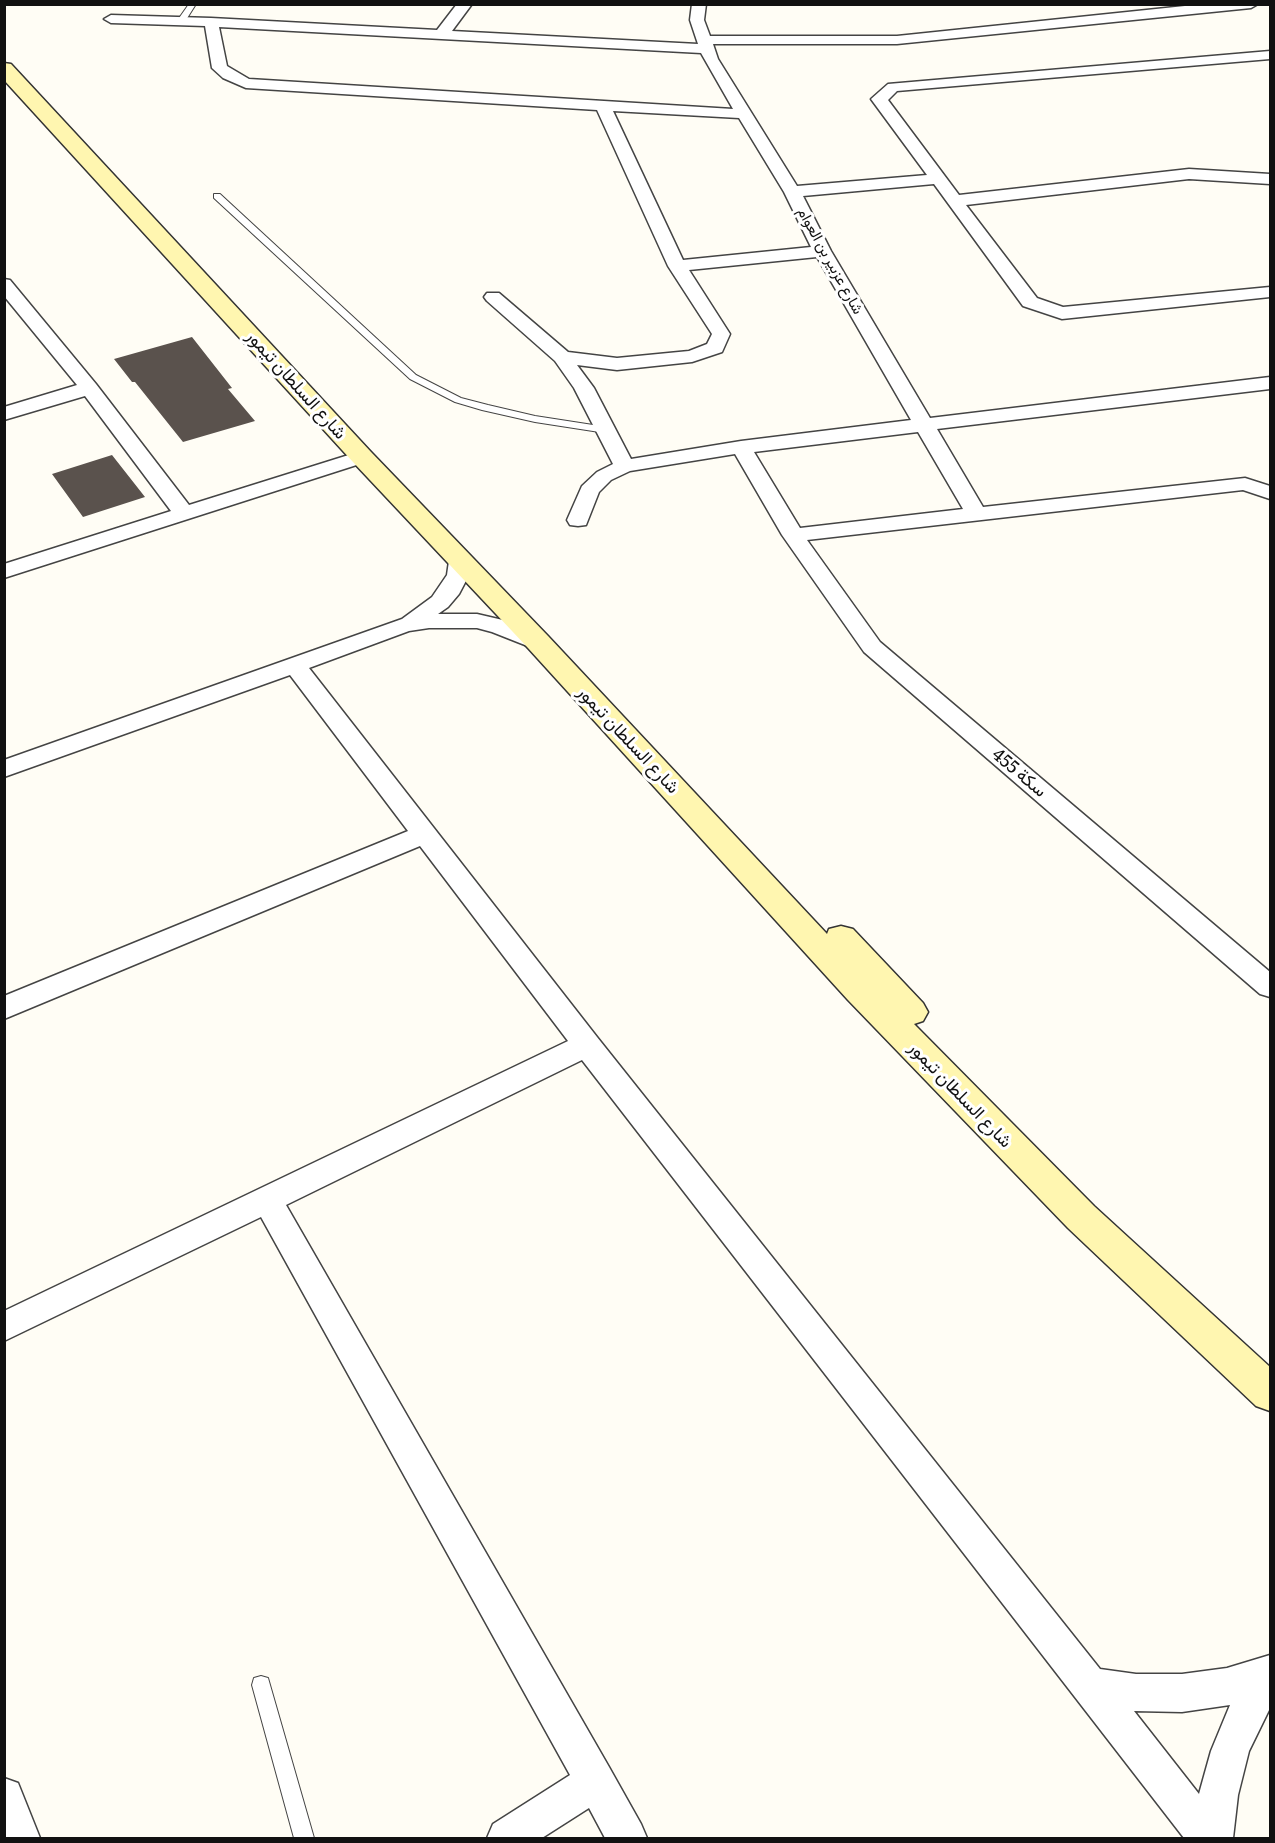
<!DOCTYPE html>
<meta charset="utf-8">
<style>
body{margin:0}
#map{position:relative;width:1275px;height:1843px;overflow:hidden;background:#fffdf5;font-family:Literata,serif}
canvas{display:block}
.frame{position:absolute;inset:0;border:6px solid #111;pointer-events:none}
</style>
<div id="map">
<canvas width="1275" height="1843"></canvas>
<div class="frame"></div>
</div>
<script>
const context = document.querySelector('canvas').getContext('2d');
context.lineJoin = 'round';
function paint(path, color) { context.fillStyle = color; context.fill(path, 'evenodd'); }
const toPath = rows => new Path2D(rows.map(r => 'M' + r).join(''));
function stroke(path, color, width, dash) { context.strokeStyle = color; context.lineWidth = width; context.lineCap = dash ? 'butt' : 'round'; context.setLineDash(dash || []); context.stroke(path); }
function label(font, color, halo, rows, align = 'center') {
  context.font = font + ' Literata,Vazirmatn,serif'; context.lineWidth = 6; context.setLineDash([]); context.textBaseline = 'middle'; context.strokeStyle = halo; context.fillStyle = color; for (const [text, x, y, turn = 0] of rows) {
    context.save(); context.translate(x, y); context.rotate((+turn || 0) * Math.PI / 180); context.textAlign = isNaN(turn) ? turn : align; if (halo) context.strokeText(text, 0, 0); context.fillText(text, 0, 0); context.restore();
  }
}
const building = toPath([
 [192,337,232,388,228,389,255,421,183,442,135,382,132,382,114,359],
 [112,455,145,497,83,517,52,474]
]);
const service = toPath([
 [189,4,196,4,184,23,178,23,177,21,189,4],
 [214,194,220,194,416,375,461,398,488,405,535,416,606,427,611,430,606,433,535,422,482,410,455,402,410,379,214,198,214,194],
 [261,1676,268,1678,270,1685,314,1838,294,1838,252,1685,254,1678,261,1676]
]);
const minor = toPath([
 [457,4,472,4,452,31,698,44,690,20,692,4,706,4,704,20,710,36,897,36,1204,4,1258,4,1251,8,897,44,713,44,718,59,797,186,927,175,871,99,888,84,1270,51,1270,59,897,91,888,100,959,195,1189,169,1270,174,1270,184,1189,179,966,205,1037,298,1063,307,1270,287,1270,297,1062,319,1023,306,934,184,803,196,831,251,930,418,1270,377,1270,389,937,429,983,507,1245,478,1270,486,1270,499,1243,490,807,540,880,642,1270,972,1270,997,1260,994,864,652,782,535,735,454,630,471,611,480,599,492,586,525,578,526,570,525,567,520,582,486,597,472,613,464,574,388,555,361,487,301,484,297,487,293,499,293,568,352,617,358,689,351,707,344,712,334,668,266,597,110,246,88,223,78,212,68,205,26,111,23,104,19,111,15,211,18,437,30,457,4],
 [219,27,701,53,733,109,249,79,227,66,219,27],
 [613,111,739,118,784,192,811,247,683,260,613,111],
 [817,257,911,420,741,441,631,459,594,388,577,365,617,370,692,362,722,352,730,334,689,270,817,257],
 [918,432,963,509,800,528,754,452,918,432],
 [4,279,10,280,96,384,189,505,355,453,362,451,369,453,372,457,369,461,4,578,4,564,171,511,85,396,4,420,4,407,77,385,4,296,4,279],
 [460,554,468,556,471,561,469,575,459,594,448,607,438,614,477,614,507,621,546,637,550,642,546,647,538,649,530,647,492,632,477,628,429,628,409,631,309,668,597,1037,1100,1669,1136,1674,1182,1674,1227,1668,1270,1655,1270,1708,1249,1751,1238,1795,1233,1838,1184,1838,582,1060,286,1205,609,1767,641,1824,647,1838,605,1838,589,1808,542,1838,487,1838,493,1824,570,1775,261,1217,4,1341,4,1311,568,1041,420,846,4,1019,4,996,408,831,290,675,4,777,4,760,402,619,432,597,447,575,449,561,452,556,460,554],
 [1230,1705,1211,1751,1199,1794,1134,1711,1182,1712,1230,1705],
 [4,1778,18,1783,40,1838,4,1838,4,1778]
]);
const secondary = toPath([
 [4,63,11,64,371,452,548,636,827,934,829,929,841,926,853,929,923,1003,928,1012,923,1021,914,1024,1094,1206,1270,1367,1270,1411,1256,1406,1068,1228,848,1000,528,648,353,462,4,80,4,63]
]);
const farStreetnames = [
 ["شارع عزبير بن العوام",830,261,61]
];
const streetNames = [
 ["شارع السلطان تيمور",296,385,48],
 ["شارع السلطان تيمور",628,740,47],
 ["سكة 455",1019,773,40],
 ["شارع السلطان تيمور",960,1095,46]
];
paint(building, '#5a524d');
stroke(service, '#444', 2);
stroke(minor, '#444', 3);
stroke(secondary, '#333', 3);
paint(service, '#fff');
paint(minor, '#fff');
paint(secondary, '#fff6b0');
label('15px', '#111', '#fff', farStreetnames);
label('18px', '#111', '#fff', streetNames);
</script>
